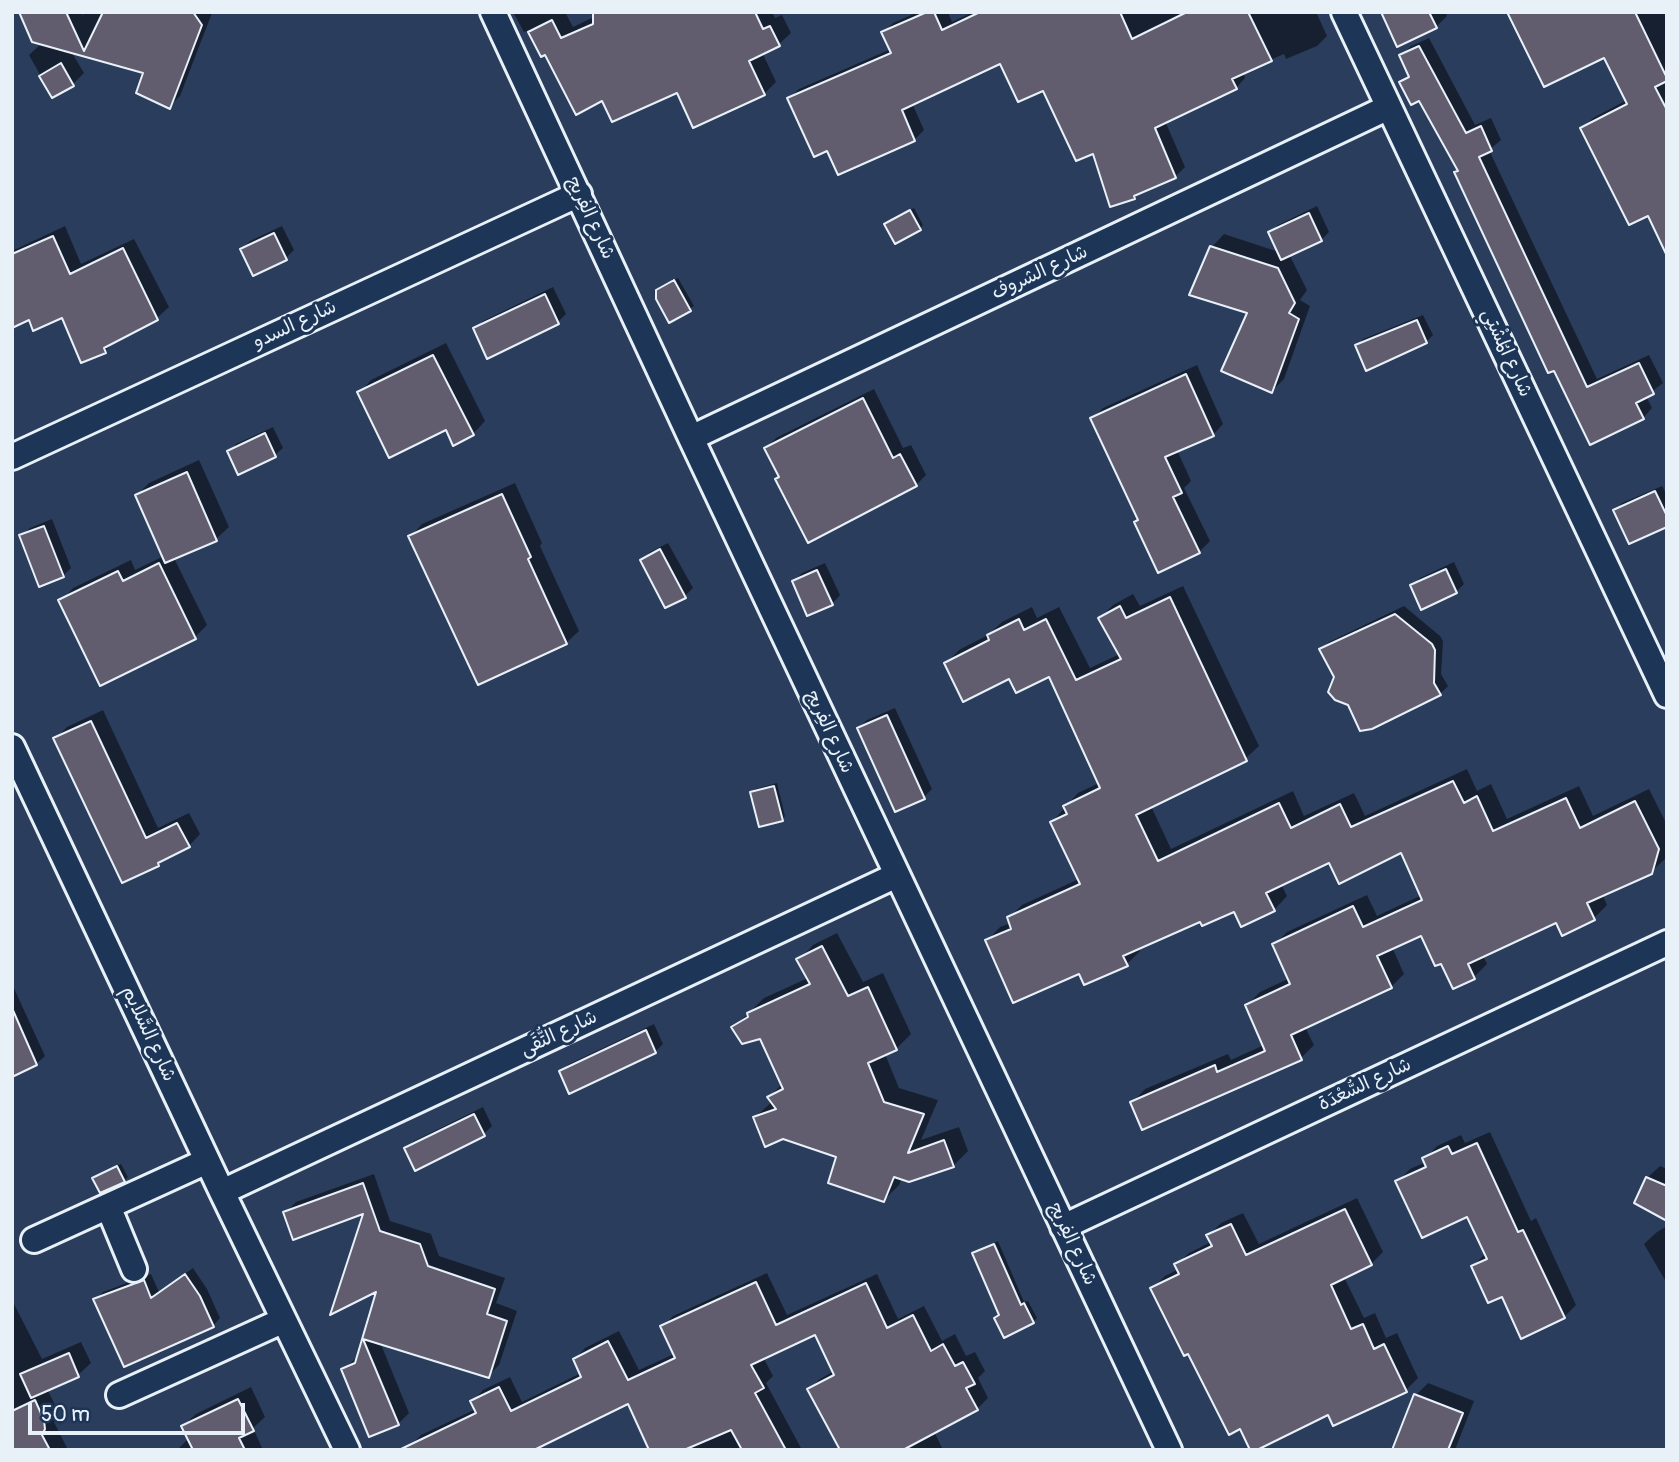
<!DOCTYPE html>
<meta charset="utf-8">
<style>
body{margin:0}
#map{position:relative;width:1679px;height:1462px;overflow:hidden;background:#2b3d5c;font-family:Pangolin,sans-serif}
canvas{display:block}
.frame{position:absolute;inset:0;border:14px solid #e8f1f8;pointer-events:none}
.scale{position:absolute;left:28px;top:1403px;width:217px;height:32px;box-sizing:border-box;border:4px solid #e8f1f8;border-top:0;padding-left:9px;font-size:21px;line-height:24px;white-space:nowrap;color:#e8f1f8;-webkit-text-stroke:5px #1d3557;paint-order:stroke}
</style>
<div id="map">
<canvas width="1679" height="1462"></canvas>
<div class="frame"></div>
<div class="scale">50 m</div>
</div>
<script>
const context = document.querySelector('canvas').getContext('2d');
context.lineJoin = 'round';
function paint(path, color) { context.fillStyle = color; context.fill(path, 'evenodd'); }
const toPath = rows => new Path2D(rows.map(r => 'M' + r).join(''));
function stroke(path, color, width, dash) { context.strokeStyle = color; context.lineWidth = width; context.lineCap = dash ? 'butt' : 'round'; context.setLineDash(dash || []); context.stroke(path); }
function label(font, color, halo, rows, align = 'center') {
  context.font = font + ' Pangolin,"Playpen Sans Arabic",sans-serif'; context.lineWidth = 6; context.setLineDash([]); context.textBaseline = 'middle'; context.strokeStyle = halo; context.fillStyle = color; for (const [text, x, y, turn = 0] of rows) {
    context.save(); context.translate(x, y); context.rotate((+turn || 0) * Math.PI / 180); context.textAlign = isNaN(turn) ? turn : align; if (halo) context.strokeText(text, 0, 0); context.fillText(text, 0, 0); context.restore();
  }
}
const shadow = toPath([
 [21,12,82,12,83,16,84,12,212,13,180,96,169,107,145,72,71,51,84,73,73,84,52,96,29,55,42,43],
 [513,12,565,12,573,27,594,17,595,12,772,12,775,18,782,15,791,33,779,44,762,52,776,82,764,94,677,91,603,99,546,52,541,55,529,30,524,32],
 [918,12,948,12,952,22,973,12,1316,12,1327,36,1317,46,1286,59,1284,54,1243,72,1245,78,1236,88,1165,121,1185,167,1175,177,1140,192,1134,198,1044,88,1001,61,912,103,924,130,914,140,828,149,789,98,799,89,891,49,883,33,893,23],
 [1383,12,1445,12,1447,16,1436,27],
 [1509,12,1667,12,1667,252,1648,214,1582,129,1593,118,1627,100,1605,55],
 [1429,38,1475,125,1491,118,1501,140,1489,150,1597,379,1649,355,1663,383,1646,396,1652,408,1643,418,1591,443,1459,170,1420,98,1401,83,1409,75,1401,56,1411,46],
 [1317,206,1329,232,1321,240,1289,254,1307,290,1300,300,1310,306,1284,379,1272,391,1250,312,1212,247,1224,234,1279,252,1270,233,1278,225],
 [914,208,923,225,920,228,886,224],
 [65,226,81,264,134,239,169,307,157,318,116,340,105,351,63,316,30,318,12,326,12,251],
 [282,226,294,250,286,258,242,249,250,241],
 [678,278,694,306,670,321,654,292],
 [553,287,566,314,558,322,488,356,475,329,483,321],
 [1423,315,1433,335,1426,342,1357,346,1363,339],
 [446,343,485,421,473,434,446,428,359,393,371,380],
 [1197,365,1223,424,1213,435,1177,450,1191,481,1184,488,1210,541,1199,552,1139,519,1092,419,1103,408],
 [874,389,903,448,911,445,926,475,916,485,780,477,766,448,776,438],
 [273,427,283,448,275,455,239,472,229,452,236,444],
 [199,460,229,527,216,539,174,558,207,625,195,637,61,601,73,588,131,560,135,570,164,556,137,495,149,483],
 [515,483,542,543,540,546,579,631,566,643,410,537,422,524],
 [1662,486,1667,495,1667,523,1616,510,1622,503],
 [52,519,71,568,63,576,21,536,30,528],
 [668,543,693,588,685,596,642,561,650,552],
 [1454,562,1464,584,1456,592,1412,586,1420,578],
 [825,563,840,595,832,604,794,581,802,573],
 [1183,586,1259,746,1245,759,1151,806,1171,849,1293,791,1304,816,1354,793,1365,816,1467,769,1477,791,1491,784,1507,819,1579,786,1593,816,1649,789,1667,825,1665,859,1651,872,1602,894,1607,905,1594,918,1557,921,1483,956,1487,964,1474,977,1441,962,1422,934,1392,947,1404,974,1391,987,1305,1027,1314,1045,1301,1058,1132,1103,1145,1089,1228,1054,1231,1060,1264,1045,1247,1005,1260,992,1290,978,1274,945,1287,932,1367,895,1377,916,1422,895,1402,851,1330,861,1281,884,1287,896,1274,910,1234,909,1201,920,1138,947,1140,951,1127,964,1080,972,987,941,1000,927,1011,923,1009,918,1022,905,1079,879,1052,822,1078,793,1099,783,1050,675,1010,677,946,663,959,650,988,635,1002,622,1032,607,1037,618,1059,607,1090,668,1120,654,1100,618,1113,605,1133,594,1140,606],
 [1404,606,1440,636,1443,641,1441,674,1448,686,1440,694,1349,703,1321,650,1329,642],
 [895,708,932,789,924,797,859,728,867,720],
 [103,710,158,828,189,813,200,834,189,846,165,858,158,864,56,738,67,727],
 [777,783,785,816,782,820,752,793,755,789],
 [837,933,863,982,883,973,911,1034,896,1049,885,1054,899,1088,938,1100,921,1140,959,1127,968,1151,953,1166,902,1178,899,1185,884,1200,839,1156,755,1117,773,1101,769,1097,783,1083,761,1037,734,1027,764,998,808,978,799,960,813,945],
 [12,984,45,1056,36,1064,12,1075],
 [654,1024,663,1044,655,1052,561,1072,569,1064],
 [483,1107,492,1126,484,1134,416,1168,406,1149,414,1141],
 [1490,1132,1531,1221,1536,1218,1576,1305,1564,1317,1503,1294,1473,1266,1486,1253,1468,1214,1397,1182,1410,1169,1426,1162,1425,1159,1437,1146,1461,1135,1465,1143],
 [121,1164,128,1177,124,1181,95,1178],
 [1660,1166,1667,1169,1667,1219,1647,1178],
 [374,1174,390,1221,431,1234,439,1256,505,1278,496,1303,517,1311,499,1365,488,1376,380,1342,409,1413,398,1424,343,1369,359,1356,379,1289,366,1211,285,1213,296,1202],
 [1357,1198,1383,1252,1371,1264,1344,1277,1364,1318,1375,1313,1386,1338,1397,1333,1418,1378,1406,1390,1328,1412,1240,1427,1189,1352,1153,1288,1165,1276,1179,1269,1176,1265,1189,1253,1211,1242,1209,1235,1221,1223,1243,1213,1259,1244],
 [1667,1226,1667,1279,1665,1280,1644,1244,1657,1232],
 [998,1241,1024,1302,1028,1301,1037,1318,1033,1322,996,1318,1000,1314,974,1254],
 [193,1268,207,1289,220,1318,213,1326,96,1299,103,1292,151,1274,159,1292],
 [767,1273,787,1315,877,1274,898,1319,924,1306,942,1341,955,1334,966,1356,975,1352,985,1371,978,1378,988,1398,977,1409,934,1431,943,1450,842,1450,809,1389,820,1379,834,1371,816,1333,763,1357,773,1376,766,1383,802,1450,651,1450,629,1402,410,1446,421,1435,476,1409,473,1401,483,1390,510,1377,522,1402,581,1373,575,1359,585,1348,619,1331,639,1370,674,1354,662,1327,673,1316],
 [12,1300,42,1359,81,1342,91,1363,78,1375,47,1389,56,1407,57,1416,54,1422,68,1450,12,1450],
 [1428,1383,1474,1401,1455,1450,1394,1450,1416,1395],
 [251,1387,265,1417,253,1428,263,1450,177,1450,189,1438,183,1426,196,1414]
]);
const building = toPath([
 [19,12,66,12,84,51,103,12,193,12,202,25,170,109,136,93,143,73,32,42,19,12],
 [593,12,755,12,763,29,770,26,780,46,749,61,765,95,693,128,677,93,612,122,602,101,576,115,545,55,541,57,528,32,552,20,561,38,593,24,593,12],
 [927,12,934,12,942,30,980,12,1120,12,1132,39,1187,12,1248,12,1272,61,1232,79,1237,89,1155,128,1176,178,1134,196,1135,199,1110,207,1093,154,1076,161,1043,91,1018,102,1000,64,902,110,915,141,838,175,827,151,814,157,787,98,891,53,881,32,927,12],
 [1381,12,1429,12,1437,28,1397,47,1381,12],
 [1507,12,1635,12,1667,78,1667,81,1655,87,1667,110,1667,256,1648,216,1629,225,1580,128,1627,104,1604,58,1544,87,1507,12],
 [1419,46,1466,133,1481,126,1492,151,1479,157,1587,387,1639,363,1654,394,1636,403,1644,419,1590,445,1554,371,1548,373,1454,172,1458,171,1419,101,1411,105,1399,82,1409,77,1399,55,1419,46],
 [61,63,74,86,52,98,39,76,61,63],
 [910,210,921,230,895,244,884,224,910,210],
 [1309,213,1322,241,1281,260,1268,232,1309,213],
 [274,233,287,260,253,276,240,249,274,233],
 [53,236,70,274,123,248,158,320,104,348,106,353,81,363,62,318,33,331,29,320,12,328,12,254,53,236],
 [1210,246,1278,268,1295,303,1289,313,1299,319,1272,393,1221,371,1247,313,1189,295,1210,246],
 [674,280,691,311,669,323,656,299,656,290,674,280],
 [545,294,559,324,487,359,473,328,545,294],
 [1417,320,1427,343,1366,371,1355,345,1417,320],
 [433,355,474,435,453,446,446,430,389,458,357,392,433,355],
 [1186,374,1214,436,1165,457,1182,493,1173,497,1200,553,1158,573,1134,522,1138,520,1090,418,1186,374],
 [863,398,893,458,900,454,917,486,808,543,775,479,779,477,764,448,863,398],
 [265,433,276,457,238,475,227,451,265,433],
 [187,472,217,541,165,563,135,495,187,472],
 [1655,491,1667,516,1667,527,1629,544,1613,510,1655,491],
 [502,494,531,557,528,559,567,644,478,685,408,536,502,494],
 [44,526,64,577,39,587,19,535,44,526],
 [660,549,686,598,665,608,640,560,660,549],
 [159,563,196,639,100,686,58,600,118,571,123,581,159,563],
 [1446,569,1457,593,1421,610,1410,585,1446,569],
 [817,570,833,605,807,616,792,581,817,570],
 [1170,597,1247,761,1136,815,1158,861,1279,803,1291,828,1340,804,1351,827,1453,781,1464,803,1477,796,1493,831,1566,798,1580,828,1635,801,1659,849,1652,874,1587,903,1595,920,1562,936,1556,923,1468,964,1475,979,1453,989,1441,964,1435,966,1421,936,1377,956,1392,988,1291,1035,1302,1060,1142,1130,1130,1102,1215,1065,1217,1072,1265,1051,1245,1005,1290,984,1272,944,1353,906,1363,927,1422,900,1401,853,1339,884,1329,863,1266,893,1275,911,1241,927,1234,912,1202,926,1200,922,1123,956,1128,966,1084,985,1079,974,1013,1003,985,940,1011,929,1007,917,1080,884,1050,822,1067,814,1063,806,1100,788,1049,677,1016,693,1009,679,963,702,944,663,989,640,987,635,1019,619,1024,630,1046,619,1076,680,1121,659,1098,618,1120,606,1126,618,1170,597],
 [1395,614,1432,644,1435,650,1434,683,1441,695,1372,729,1360,731,1348,705,1335,700,1328,692,1334,677,1319,649,1395,614],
 [887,715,925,799,895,812,857,728,887,715],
 [91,721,146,838,177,823,190,847,158,863,159,866,122,883,53,738,91,721],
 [774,786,783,821,759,827,750,792,774,786],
 [822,946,848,996,868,987,897,1050,868,1063,884,1102,924,1114,908,1153,944,1140,954,1167,909,1182,894,1177,884,1202,828,1183,836,1157,783,1139,765,1147,753,1117,776,1109,767,1097,783,1089,760,1039,742,1044,731,1027,748,1017,747,1013,810,984,796,959,822,946],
 [12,1008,37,1065,12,1077,12,1008],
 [646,1030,656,1053,569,1094,559,1071,646,1030],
 [474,1114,485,1136,415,1171,404,1148,474,1114],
 [1477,1143,1518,1232,1523,1230,1565,1318,1521,1339,1502,1297,1488,1303,1471,1266,1487,1259,1467,1217,1422,1238,1395,1181,1426,1167,1422,1158,1448,1146,1452,1154,1477,1143],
 [117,1166,125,1182,100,1193,92,1178,117,1166],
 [1646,1177,1667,1186,1667,1221,1634,1203,1646,1177],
 [363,1183,380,1231,420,1244,428,1266,495,1289,487,1314,507,1321,489,1378,363,1339,399,1425,369,1437,341,1369,355,1363,376,1292,330,1315,363,1214,293,1240,283,1212,363,1183],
 [1345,1209,1372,1265,1331,1285,1351,1329,1363,1324,1374,1349,1384,1344,1407,1392,1333,1426,1328,1415,1257,1450,1250,1450,1240,1429,1229,1435,1188,1354,1184,1356,1150,1288,1179,1274,1174,1264,1212,1246,1206,1235,1231,1224,1246,1255,1345,1209],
 [994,1244,1021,1305,1024,1303,1034,1323,1004,1338,994,1318,999,1315,972,1253,994,1244],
 [185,1274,200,1296,214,1327,124,1367,93,1299,144,1280,151,1298,185,1274],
 [756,1282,776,1325,866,1283,887,1328,913,1315,931,1351,943,1344,955,1366,963,1362,975,1384,966,1388,978,1410,903,1450,840,1450,807,1389,834,1375,815,1335,751,1365,764,1388,755,1393,786,1450,742,1450,731,1430,684,1450,649,1450,628,1404,534,1450,399,1450,476,1413,470,1401,499,1387,511,1411,581,1377,573,1359,608,1341,628,1380,675,1358,660,1326,756,1282],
 [69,1353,79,1377,31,1398,20,1374,69,1353],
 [1414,1394,1463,1413,1448,1450,1392,1450,1414,1394],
 [238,1399,254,1431,239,1438,245,1450,193,1450,181,1426,238,1399],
 [35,1400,44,1420,45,1429,42,1435,50,1450,12,1450,12,1411,35,1400]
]);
const street = toPath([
 [493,12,691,438,1169,1450],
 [1344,12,1667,695],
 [691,438,1389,107],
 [12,457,579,194],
 [12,747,222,1192,347,1450],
 [222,1192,897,875],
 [108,1206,134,1269],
 [1063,1227,1667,943],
 [34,1240,207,1161],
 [119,1395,284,1320]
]);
const streetNames = [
 ["شارع الفِريج",590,218,65],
 ["شارع الشروف",1040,273,-25],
 ["شارع السدو",295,325,-25],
 ["شارع المُشْتِي",1506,353,65],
 ["شارع الفِريج",829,732,65],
 ["شارع السَّلايم",148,1034,65],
 ["شارع التُّقَى",559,1034,-25],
 ["شارع السُّعْدَة",1365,1085,-25],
 ["شارع الفِريج",1072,1244,65]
];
paint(shadow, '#0007');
paint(building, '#615d6f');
stroke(building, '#e8f1f8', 2);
stroke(street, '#e8f1f8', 30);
stroke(street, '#1d3557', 24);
label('19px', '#e8f1f8', '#1d3557', streetNames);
</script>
